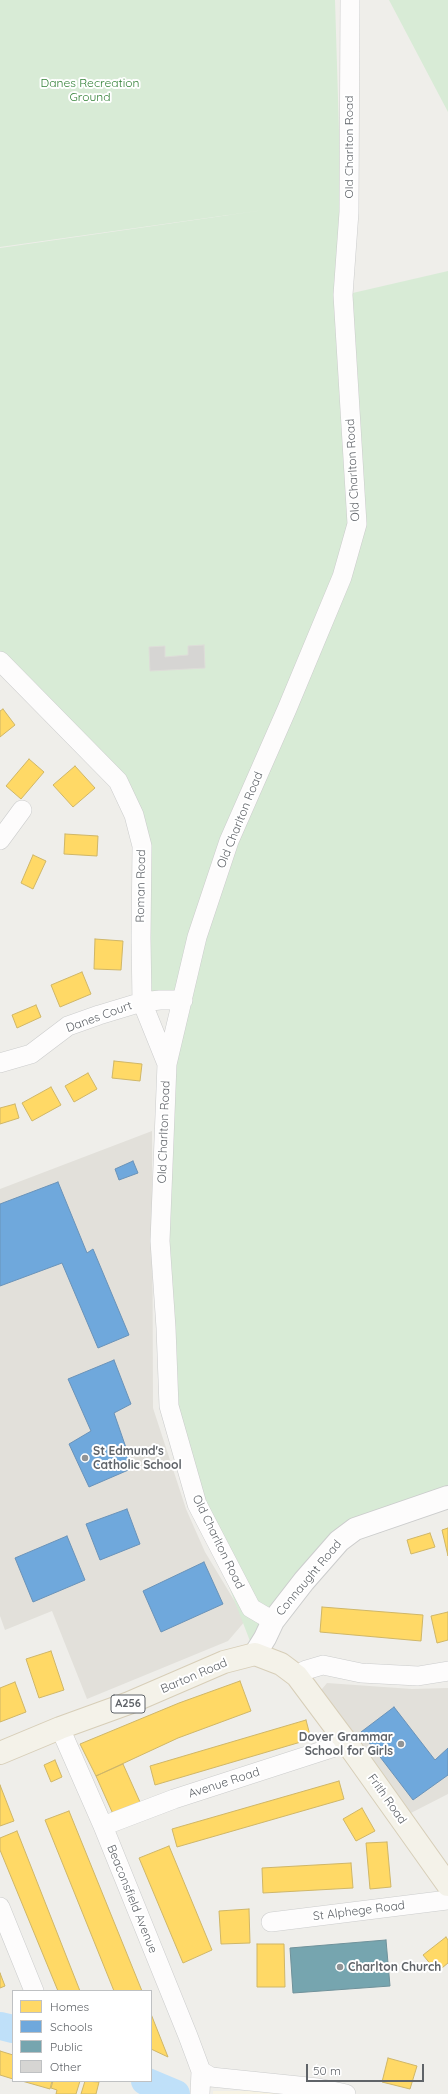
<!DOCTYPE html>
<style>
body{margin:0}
#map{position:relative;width:448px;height:2094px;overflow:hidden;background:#efeeea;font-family:Quicksand,sans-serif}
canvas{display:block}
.legend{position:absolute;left:12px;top:1990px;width:140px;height:92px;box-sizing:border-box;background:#fff;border:1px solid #bfc1c3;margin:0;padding:5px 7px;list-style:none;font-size:12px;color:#5f6368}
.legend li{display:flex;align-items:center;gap:8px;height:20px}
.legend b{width:20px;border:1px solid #bfc1c3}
.scale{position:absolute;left:306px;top:2064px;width:118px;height:18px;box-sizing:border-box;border:2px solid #5f6368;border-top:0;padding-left:5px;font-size:12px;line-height:14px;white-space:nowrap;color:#5f6368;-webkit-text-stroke:3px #fff;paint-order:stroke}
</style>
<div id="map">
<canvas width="448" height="2094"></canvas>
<ul class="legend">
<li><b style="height:11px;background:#ffd966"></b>Homes</li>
<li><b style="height:11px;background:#6fa8dc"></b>Schools</li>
<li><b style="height:11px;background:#76a5af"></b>Public</li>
<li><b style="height:11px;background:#d6d5d3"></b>Other</li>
</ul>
<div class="scale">50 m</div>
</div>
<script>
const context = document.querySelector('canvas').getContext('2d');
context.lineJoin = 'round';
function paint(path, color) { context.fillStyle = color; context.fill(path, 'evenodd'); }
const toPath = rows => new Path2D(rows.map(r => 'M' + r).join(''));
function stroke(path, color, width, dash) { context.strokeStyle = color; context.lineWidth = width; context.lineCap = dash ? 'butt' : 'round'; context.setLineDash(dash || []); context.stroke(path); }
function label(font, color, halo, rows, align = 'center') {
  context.font = font + ' Quicksand,sans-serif'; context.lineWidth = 4; context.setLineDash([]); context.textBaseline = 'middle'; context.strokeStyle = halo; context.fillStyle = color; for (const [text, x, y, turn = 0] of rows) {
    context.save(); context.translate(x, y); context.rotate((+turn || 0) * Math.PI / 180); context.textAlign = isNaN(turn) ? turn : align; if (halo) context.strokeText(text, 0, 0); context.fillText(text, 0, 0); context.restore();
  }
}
const commercial = toPath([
 [213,2091,301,2091,311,2094,213,2094]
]);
const education = toPath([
 [152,1131,153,1408,186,1509,205,1552,246,1620,228,1641,87,1699,52,1611,5,1630,0,1616,0,1189],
 [327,1683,412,1689,448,1688,448,1794,405,1816,317,1695]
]);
const green = toPath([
 [0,0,335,0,344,295,448,271,448,1497,355,1529,255,1654,197,1504,169,1406,167,1064,183,1000,142,1002,142,846,118,781,0,661,0,248,264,210,0,247],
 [389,0,448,0,448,112]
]);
const homes = toPath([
 [3,709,15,725,0,737,0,711,3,709],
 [29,759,44,772,21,799,6,786,29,759],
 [75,766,95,788,73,807,53,785,75,766],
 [65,834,98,836,97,856,64,854,65,834],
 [33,855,46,861,33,889,21,883,33,855],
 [95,939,123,941,121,970,94,969,95,939],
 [82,972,91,994,60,1007,51,985,82,972],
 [36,1005,41,1017,17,1028,12,1015,36,1005],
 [114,1061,142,1064,140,1081,112,1078,114,1061],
 [88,1073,97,1089,74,1102,65,1086,88,1073],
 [51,1087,61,1105,32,1121,22,1103,51,1087],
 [15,1104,19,1118,0,1124,0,1108,15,1104],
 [448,1528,448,1556,442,1530,448,1528],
 [430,1533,435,1547,411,1554,407,1540,430,1533],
 [322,1607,423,1615,421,1641,320,1632,322,1607],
 [448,1612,448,1640,437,1643,431,1616,448,1612],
 [51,1651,64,1690,39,1698,26,1659,51,1651],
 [240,1681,251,1711,178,1738,96,1776,80,1744,179,1703,240,1681],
 [15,1682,26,1712,0,1722,0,1688,15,1682],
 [306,1720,311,1739,155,1785,150,1766,306,1720],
 [55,1760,62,1777,51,1782,44,1765,55,1760],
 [123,1764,140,1802,113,1814,96,1776,123,1764],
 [339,1781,344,1799,177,1847,172,1829,339,1781],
 [0,1785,14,1821,0,1826,0,1785],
 [362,1808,375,1831,356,1841,343,1819,362,1808],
 [69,1811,142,1991,114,1991,45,1820,69,1811],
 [17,1831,80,1991,58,1991,0,1850,0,1838,17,1831],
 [387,1842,391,1887,370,1889,366,1843,387,1842],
 [169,1846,212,1950,183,1963,139,1858,169,1846],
 [351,1863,353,1888,263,1893,262,1868,351,1863],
 [249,1909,250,1943,221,1944,219,1911,249,1909],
 [446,1937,448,1940,448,1963,437,1972,423,1955,446,1937],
 [257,1944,284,1944,285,1987,257,1987,257,1944],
 [0,1973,5,1986,0,1988,0,1973],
 [151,2014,168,2057,151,2049,151,2014],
 [0,2051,13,2055,13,2079,0,2075,0,2051],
 [388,2058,417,2066,410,2089,382,2082,388,2058],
 [22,2081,52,2081,50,2089,22,2081],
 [53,2081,80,2081,76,2094,56,2094,57,2090,51,2088,53,2081],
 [85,2081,99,2082,96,2094,81,2094,85,2081]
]);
const schools = toPath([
 [133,1161,138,1173,119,1180,115,1169,133,1161],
 [58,1182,87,1253,93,1249,129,1335,98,1348,62,1263,0,1286,0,1204,58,1182],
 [114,1360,131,1404,114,1413,133,1468,89,1487,69,1444,91,1431,68,1379,114,1360],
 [127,1509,140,1544,100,1560,86,1524,127,1509],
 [67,1536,85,1580,33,1602,15,1558,67,1536],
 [204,1562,223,1604,161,1632,143,1591,204,1562],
 [394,1707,435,1760,448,1748,448,1775,413,1800,361,1732,394,1707]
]);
const public = toPath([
 [386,1940,390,1986,293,1993,290,1948,386,1940]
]);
const river = toPath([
 [0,2026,13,2029],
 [145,2081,176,2094]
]);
const building = toPath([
 [204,645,205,668,150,671,149,647,165,646,165,657,188,655,188,646,204,645]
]);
const minor = toPath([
 [0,661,118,781,134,815,142,846,141,938,142,1002,167,1064],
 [0,840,22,810],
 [0,1063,31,1054,68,1026,99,1015,142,1002,160,1000,183,1000],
 [273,1621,251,1608,197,1504,169,1406,166,1328,160,1241,167,1064,197,937,229,841,287,709,342,577,357,524,343,295,349,212,350,0],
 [297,1676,306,1670,323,1665,361,1673,418,1676,448,1671],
 [60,1728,103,1826,188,2036,201,2071,200,2094],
 [103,1826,174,1799,347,1743],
 [0,1907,34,1991],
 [271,1922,448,1900],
 [201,2071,211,2077,318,2088,346,2094]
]);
const tertiary = toPath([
 [255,1654,265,1638,273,1621,304,1581,339,1541,355,1529,448,1497]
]);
const primary = toPath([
 [0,1753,60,1728,129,1703,224,1662,255,1654,281,1664,297,1676,347,1743,448,1885]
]);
const markers = [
 [85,1458,4,"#919496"],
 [401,1744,4,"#919496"],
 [340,1967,4,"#919496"]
];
const shields = [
 [128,1704,34]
];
const shieldNames = [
 ["A256",128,1704]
];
const parkNames = [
 ["Danes Recreation",90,83],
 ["Ground",90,97]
];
const streetNames = [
 ["Old Charlton Road",349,147,-90],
 ["Old Charlton Road",353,470,-93],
 ["Old Charlton Road",240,820,-68],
 ["Roman Road",141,886,-89],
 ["Danes Court",99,1017,-20],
 ["Old Charlton Road",164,1132,-88],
 ["Old Charlton Road",218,1542,64],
 ["Connaught Road",309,1578,-50],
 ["Barton Road",194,1676,-23],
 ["Avenue Road",224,1783,-18],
 ["Frith Road",387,1799,55],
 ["Beaconsfield Avenue",132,1899,68],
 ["St Alphege Road",359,1911,-7]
];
const poiNames = [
 ["St Edmund's",93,1451],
 ["Catholic School",93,1465],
 ["Dover Grammar",393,1737,"right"],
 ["School for Girls",393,1751,"right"],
 ["Charlton Church",348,1967]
];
paint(commercial, '#f7f3e4');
paint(education, '#e2e0da');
paint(green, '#d8ebd6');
paint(homes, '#ffd966');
stroke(homes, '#cfb667', 1);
paint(schools, '#6fa8dc');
stroke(schools, '#6a93b9', 1);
paint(public, '#76a5af');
stroke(public, '#6f919a', 1);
stroke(river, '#bfe0f9', 28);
paint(building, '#d6d5d3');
stroke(building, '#deddd9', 1);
stroke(minor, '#cbcccc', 20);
stroke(tertiary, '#cbcccc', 24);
stroke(primary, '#d7ceb8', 24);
stroke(minor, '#fdfcfc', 19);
stroke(tertiary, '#fdfcfc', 22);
stroke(primary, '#f4f2e9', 22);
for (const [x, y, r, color] of markers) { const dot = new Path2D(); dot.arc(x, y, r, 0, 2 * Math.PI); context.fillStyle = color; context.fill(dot); stroke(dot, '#fff', 1.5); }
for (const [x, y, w] of shields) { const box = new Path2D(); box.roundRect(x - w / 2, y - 9, w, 18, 3); context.fillStyle = '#fff'; context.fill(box); stroke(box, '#5f6368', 1); }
label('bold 11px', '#5f6368', null, shieldNames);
label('12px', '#348238', '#fff', parkNames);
label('12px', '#5f6368', '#fff', streetNames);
label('bold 12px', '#5f6368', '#fff', poiNames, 'left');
</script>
